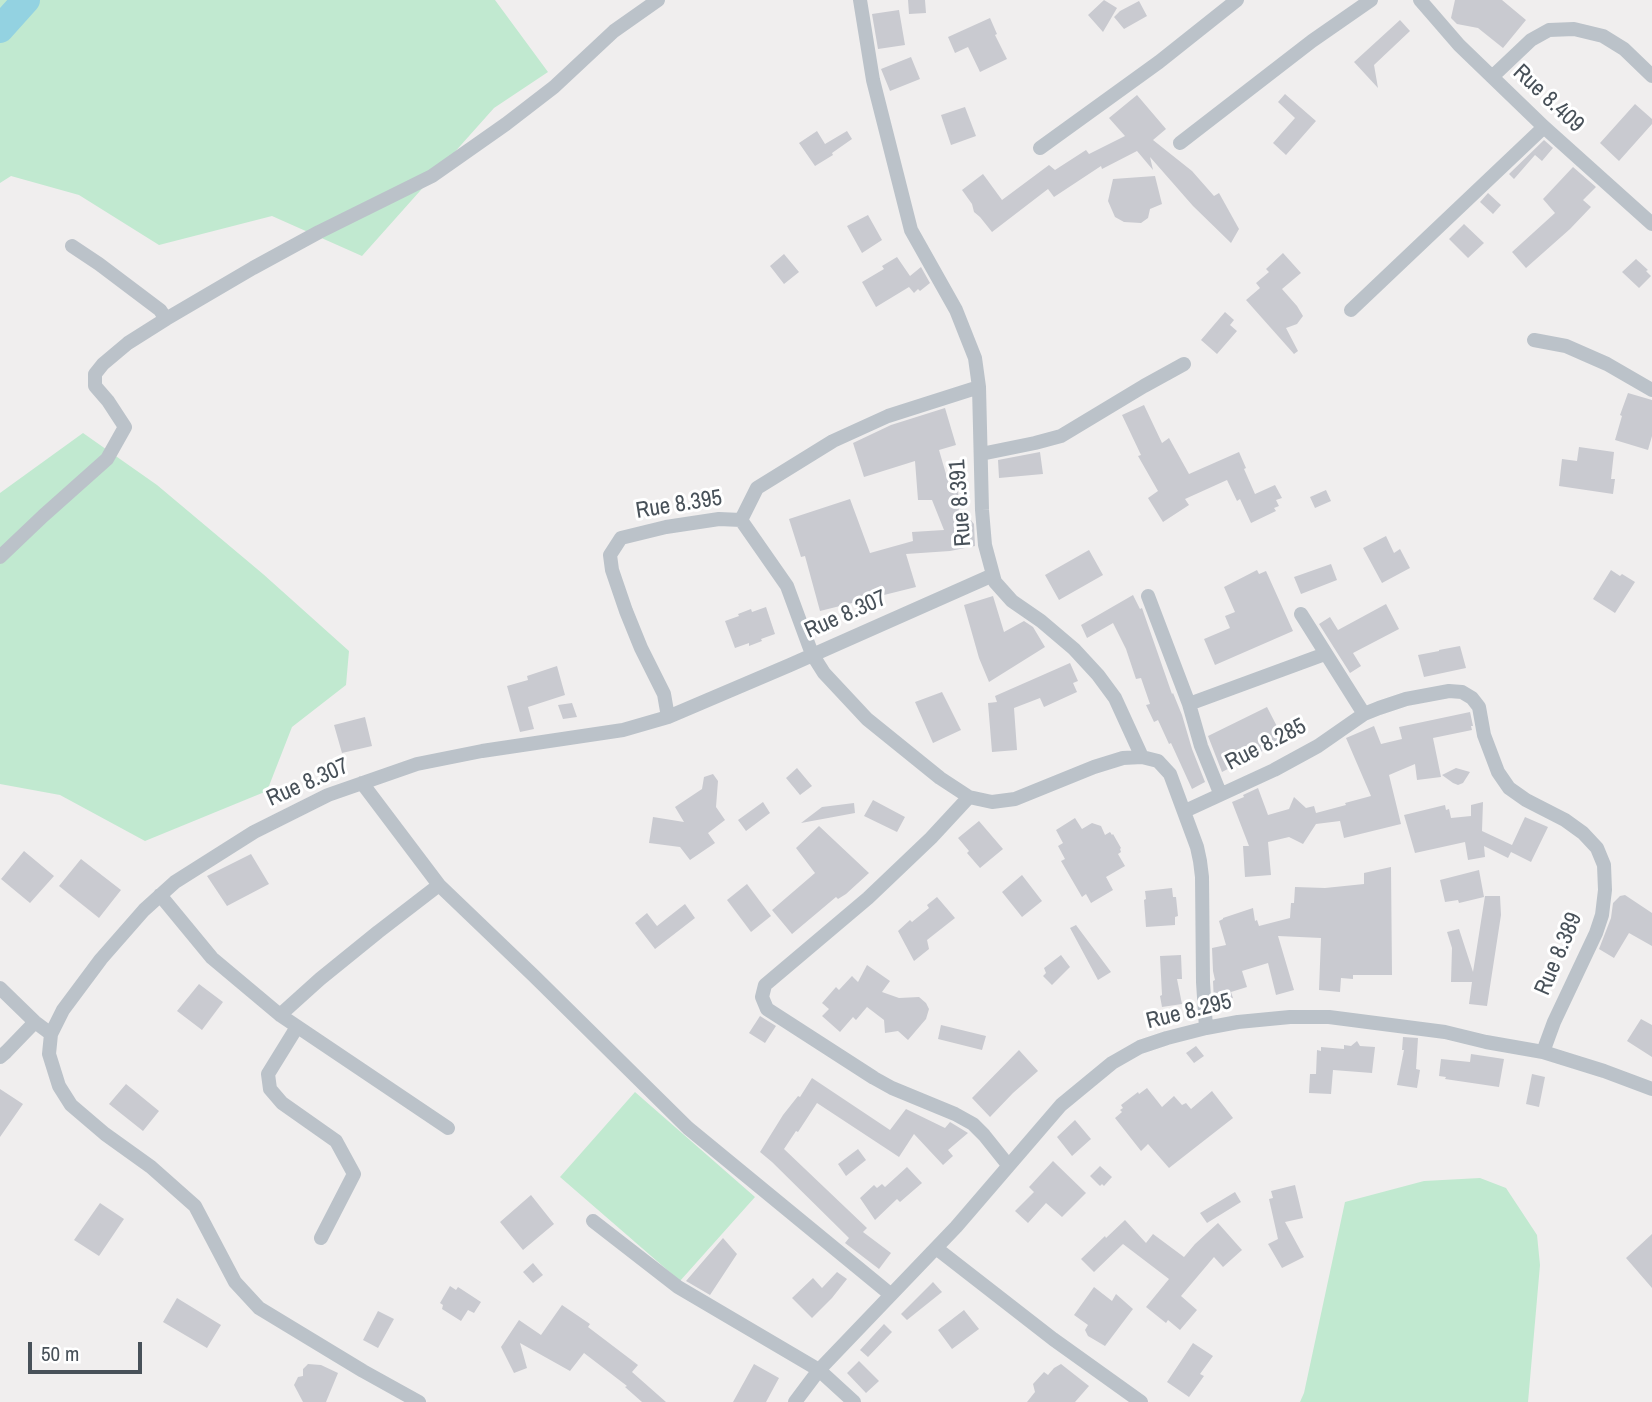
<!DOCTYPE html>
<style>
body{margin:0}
#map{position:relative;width:1652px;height:1402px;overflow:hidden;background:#f0eeee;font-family:"Archivo Narrow",sans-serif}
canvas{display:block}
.scale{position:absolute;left:28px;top:1342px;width:114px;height:32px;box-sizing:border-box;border:4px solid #485159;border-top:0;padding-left:9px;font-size:21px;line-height:24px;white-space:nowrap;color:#485159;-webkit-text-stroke:5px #fff;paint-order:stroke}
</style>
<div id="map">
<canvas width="1652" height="1402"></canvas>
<div class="scale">50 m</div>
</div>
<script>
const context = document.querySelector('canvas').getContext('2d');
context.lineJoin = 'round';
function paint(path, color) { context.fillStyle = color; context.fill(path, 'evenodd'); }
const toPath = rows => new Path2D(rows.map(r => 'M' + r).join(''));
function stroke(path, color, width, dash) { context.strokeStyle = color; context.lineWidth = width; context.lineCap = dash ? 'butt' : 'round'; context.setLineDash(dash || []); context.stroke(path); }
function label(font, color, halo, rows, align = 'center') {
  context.font = font + ' "Archivo Narrow",sans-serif'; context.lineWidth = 6; context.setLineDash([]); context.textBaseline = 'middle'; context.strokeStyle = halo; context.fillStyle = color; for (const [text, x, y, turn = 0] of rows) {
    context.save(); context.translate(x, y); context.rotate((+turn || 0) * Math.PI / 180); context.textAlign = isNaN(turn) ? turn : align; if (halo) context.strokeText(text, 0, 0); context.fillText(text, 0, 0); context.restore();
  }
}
const green = toPath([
 [0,0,495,0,548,72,494,108,362,256,272,216,159,245,79,195,11,176,0,183],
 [83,433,157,485,263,574,349,651,346,685,292,727,267,791,145,841,60,795,0,784,0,493],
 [635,1092,755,1197,680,1281,560,1177],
 [1480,1178,1506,1188,1537,1235,1540,1265,1528,1402,1300,1402,1304,1393,1345,1202,1424,1181]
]);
const river = toPath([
 [0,29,26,0]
]);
const building = toPath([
 [908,0,925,0,926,13,909,14],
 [1104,0,1117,8,1103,32,1088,15],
 [1455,0,1502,0,1526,20,1503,48,1478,28,1457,24,1451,18],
 [1139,1,1147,16,1124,29,1114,17,1120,11],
 [899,10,905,45,878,49,872,14],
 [990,18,997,34,995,35,1007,59,980,72,968,47,955,53,948,37],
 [1400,20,1410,31,1374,65,1378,88,1354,62],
 [911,57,920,79,890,91,881,69],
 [1285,94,1316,121,1286,155,1273,143,1295,118,1278,102],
 [1137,95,1166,129,1153,140,1192,171,1214,196,1219,193,1239,229,1231,243,1193,206,1150,157,1153,170,1137,151,1102,169,1101,166,1054,197,1048,189,992,232,980,217,974,212,972,204,962,190,983,174,1002,200,1049,165,1055,170,1086,150,1089,154,1125,136,1109,118],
 [1635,104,1652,119,1652,124,1619,161,1600,143],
 [965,107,976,136,951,145,941,115],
 [817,131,825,144,847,131,852,139,832,153,833,155,815,166,799,143],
 [1544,140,1553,148,1542,161,1535,155,1514,179,1509,174],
 [1573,167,1596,187,1583,200,1591,207,1570,229,1526,268,1512,252,1555,213,1543,199],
 [1155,176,1162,204,1150,209,1148,218,1141,223,1124,222,1115,217,1108,201,1113,179],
 [1488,193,1501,205,1493,214,1480,202],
 [868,215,882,240,862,253,847,226],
 [1464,224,1484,243,1468,258,1449,239],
 [1283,253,1301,273,1282,289,1297,306,1303,316,1297,324,1286,328,1298,351,1294,354,1246,300,1260,288,1256,283,1269,272,1266,269],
 [784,254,799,272,784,284,770,266],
 [897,257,910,276,921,267,930,283,920,291,918,289,914,293,909,287,876,307,862,282,884,269,882,266],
 [1636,259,1648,270,1646,271,1651,276,1639,288,1622,272],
 [1225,312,1234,320,1230,325,1237,331,1217,354,1201,340],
 [1628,393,1652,400,1652,436,1648,450,1615,440,1622,416,1620,415],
 [1144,405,1162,443,1169,438,1189,474,1239,452,1246,468,1244,469,1255,494,1275,485,1282,498,1276,500,1279,506,1274,508,1276,511,1251,523,1240,499,1237,501,1227,480,1185,499,1189,505,1163,522,1148,498,1158,491,1138,456,1141,455,1122,415],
 [945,408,956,445,939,450,948,481,958,487,959,516,966,514,974,524,975,546,950,551,906,554,916,587,820,611,805,556,801,557,789,519,850,499,870,553,913,541,912,532,944,530,932,500,918,500,915,461,864,477,853,443,891,425],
 [1579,447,1614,452,1611,479,1615,479,1613,494,1559,486,1562,459,1577,461],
 [1040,452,1043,474,999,478,998,460],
 [1326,490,1331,501,1315,508,1310,497],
 [1386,536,1394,553,1400,549,1410,568,1382,583,1363,548],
 [1089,550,1103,575,1059,600,1045,575],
 [1331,564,1337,580,1301,594,1294,577],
 [1257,570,1259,574,1266,571,1293,631,1215,665,1204,639,1230,628,1225,616,1235,612,1224,587],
 [1611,570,1620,576,1622,574,1635,582,1615,613,1593,599],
 [1133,595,1140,609,1142,608,1172,694,1173,693,1182,715,1192,749,1205,782,1192,789,1171,743,1169,744,1158,720,1154,722,1146,705,1150,704,1141,678,1136,679,1126,649,1113,623,1087,638,1081,625],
 [993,596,1004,632,1024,621,1033,627,1045,647,989,682,979,658,964,605],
 [1386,604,1399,629,1353,653,1361,666,1350,673,1319,624,1330,617,1338,630],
 [766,607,775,634,761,639,762,641,749,646,749,643,735,648,725,621,739,616,738,614,751,609,752,612],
 [1460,646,1466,668,1424,677,1418,655,1439,651,1439,650],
 [1070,663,1078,681,1073,683,1077,692,1044,707,1040,698,1014,708,1017,750,992,752,988,703,997,702,995,696],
 [557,666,565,695,528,707,534,729,520,732,507,686,528,680,527,676],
 [942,692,961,730,933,743,915,702],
 [572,703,577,717,563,719,558,705],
 [1267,707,1284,740,1222,772,1208,736],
 [1470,712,1473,726,1471,726,1472,730,1433,738,1441,777,1417,780,1415,764,1389,775,1401,824,1344,838,1340,821,1316,824,1303,844,1289,837,1268,842,1271,875,1245,877,1243,846,1249,846,1232,802,1244,797,1243,795,1258,788,1268,815,1289,809,1294,797,1306,808,1314,806,1316,813,1346,805,1345,803,1371,796,1346,738,1374,726,1381,744,1402,739,1399,727],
 [365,717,372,746,342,753,334,725],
 [797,768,812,786,800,795,786,778],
 [1456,768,1470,772,1463,783,1458,785,1453,783,1442,775],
 [713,774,718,781,716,807,725,820,708,833,715,843,690,860,680,847,649,843,653,817,684,822,675,807,702,789,704,777],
 [873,800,905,817,897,832,864,816],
 [763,802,770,813,746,831,738,820],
 [1483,802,1482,831,1512,845,1525,817,1548,827,1531,862,1511,852,1508,858,1484,846,1485,857,1468,860,1465,842,1415,853,1404,815,1445,805,1446,810,1449,809,1451,818,1471,816,1471,805],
 [854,803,855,813,801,823,822,807],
 [1075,818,1082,829,1092,823,1101,826,1105,835,1110,832,1112,835,1113,834,1121,848,1120,849,1121,852,1118,854,1125,866,1106,877,1113,890,1091,903,1086,894,1082,897,1061,861,1065,859,1058,846,1063,843,1056,830],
 [979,821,1003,849,980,868,967,853,969,851,958,838],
 [819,826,869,873,846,894,838,899,836,897,792,934,772,910,815,873,796,848],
 [24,851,54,876,30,903,1,879],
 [251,854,269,884,227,906,207,876],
 [81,859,121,890,99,918,59,886],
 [1391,867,1392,975,1353,975,1353,979,1341,978,1340,992,1319,990,1321,938,1278,936,1294,990,1276,995,1268,963,1242,971,1247,987,1231,992,1233,998,1214,1003,1213,981,1215,980,1213,971,1212,948,1226,945,1219,921,1223,919,1223,918,1253,908,1255,921,1257,920,1259,926,1290,918,1291,903,1294,903,1295,887,1325,888,1364,884,1364,873],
 [1479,870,1484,897,1459,903,1458,900,1445,902,1440,880],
 [1022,875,1042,901,1022,917,1002,892],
 [747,884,771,916,751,932,727,900],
 [1172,888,1173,897,1176,897,1178,916,1175,917,1175,925,1146,927,1144,900,1146,899,1145,891],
 [1625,895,1652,913,1652,946,1629,933,1614,958,1599,949,1611,918,1613,903,1620,896],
 [1485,896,1500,896,1501,915,1487,1006,1469,1004,1472,982,1451,982,1452,948,1447,932,1459,929,1473,972],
 [937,897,955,918,927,940,929,949,914,961,898,931,910,920,912,922,929,908,927,905],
 [685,904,695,918,655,949,635,923,647,913,657,926],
 [1076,925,1111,972,1098,980,1070,928],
 [1061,955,1070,967,1052,985,1043,976,1046,973,1044,968],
 [1181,955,1182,979,1177,979,1182,1004,1162,1007,1160,996,1162,995,1160,956],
 [867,965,890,981,882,992,899,998,919,997,926,1003,929,1009,926,1019,908,1040,898,1031,885,1033,884,1020,867,1007,856,1020,853,1017,840,1032,822,1016,829,1009,822,1003,836,987,839,990,852,976,858,982],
 [199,984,223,1002,202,1030,177,1011],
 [760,1016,776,1026,765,1043,749,1033],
 [1641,1019,1652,1025,1652,1057,1627,1041],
 [941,1025,986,1036,982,1050,938,1039],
 [1403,1037,1418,1038,1416,1069,1420,1070,1417,1088,1397,1085,1404,1050,1402,1050],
 [1357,1041,1360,1046,1375,1047,1372,1073,1333,1070,1331,1094,1309,1093,1310,1074,1316,1074,1317,1050,1321,1051,1321,1047,1344,1049,1344,1045,1351,1046],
 [1196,1046,1204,1056,1194,1063,1186,1053],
 [1019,1050,1038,1071,1013,1093,990,1117,972,1098],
 [1471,1054,1504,1059,1499,1087,1445,1079,1446,1077,1439,1076,1441,1059,1470,1062],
 [1532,1074,1545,1077,1539,1107,1526,1104],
 [812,1078,890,1130,906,1109,945,1128,950,1122,968,1133,948,1150,953,1156,943,1165,914,1134,899,1157,817,1103,798,1132,796,1131,784,1149,867,1228,863,1232,891,1253,879,1269,845,1243,849,1238,772,1162,760,1152,783,1115,798,1096,800,1097],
 [126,1084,159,1111,143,1131,109,1104],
 [1147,1088,1162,1107,1174,1096,1182,1105,1186,1103,1191,1109,1212,1091,1233,1118,1169,1168,1148,1144,1141,1151,1115,1118,1122,1112,1120,1110,1123,1108,1121,1105,1138,1092,1139,1094],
 [0,1089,23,1104,0,1137],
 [1075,1120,1091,1139,1072,1156,1057,1137],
 [858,1149,866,1160,846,1176,838,1164],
 [1053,1161,1086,1193,1062,1217,1046,1203,1028,1223,1015,1211,1034,1192,1029,1187],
 [1100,1166,1112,1177,1104,1186,1102,1184,1100,1186,1090,1176],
 [907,1167,922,1183,900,1202,897,1199,875,1220,860,1198,874,1185,877,1188,882,1184,885,1187],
 [1295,1185,1303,1218,1285,1222,1304,1257,1282,1268,1268,1244,1278,1239,1269,1199,1273,1198,1271,1191],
 [1235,1192,1241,1202,1207,1223,1200,1213],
 [531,1195,554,1224,523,1250,500,1222],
 [100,1203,124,1219,99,1256,74,1240],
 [1125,1220,1146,1243,1153,1234,1184,1257,1195,1244,1218,1223,1242,1250,1223,1267,1214,1257,1181,1296,1197,1310,1180,1330,1168,1320,1166,1323,1146,1307,1169,1279,1123,1244,1094,1272,1081,1259,1105,1236,1106,1238],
 [1652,1234,1652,1288,1626,1258],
 [723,1238,737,1254,710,1295,686,1281],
 [533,1263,543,1275,533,1283,523,1272],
 [837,1272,847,1279,832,1298,812,1318,792,1298,813,1278,822,1288],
 [933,1282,942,1292,907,1320,901,1314],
 [450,1286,456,1290,458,1287,481,1302,474,1313,468,1310,461,1321,442,1309,443,1305,440,1303],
 [1094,1287,1112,1301,1116,1294,1133,1309,1105,1346,1088,1336,1085,1330,1088,1325,1074,1315],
 [177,1298,221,1325,207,1348,163,1322],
 [562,1305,590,1324,588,1327,638,1365,632,1372,666,1402,642,1402,625,1387,627,1386,584,1353,570,1371,520,1343,527,1368,514,1373,501,1347,519,1320,541,1335],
 [964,1310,979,1329,952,1349,938,1330],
 [378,1311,394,1319,378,1348,363,1340],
 [884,1324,892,1332,868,1357,860,1350],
 [1193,1343,1213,1356,1200,1374,1204,1376,1189,1397,1167,1382],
 [859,1361,879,1381,866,1393,847,1373],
 [308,1364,321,1365,338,1373,326,1402,303,1402,294,1385,298,1377,303,1376,303,1369],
 [754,1364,779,1378,766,1402,733,1402],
 [1061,1364,1089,1386,1075,1402,1027,1402,1035,1392,1033,1384,1044,1372,1048,1375,1054,1368]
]);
const street = toPath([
 [860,0,873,80,911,230,956,310,975,358,979,387,982,510,985,545,995,582,1012,601,1041,621,1074,649,1098,675,1115,698,1142,757,1158,761,1170,774,1197,847,1200,861,1202,877,1203,982,1206,1028],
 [1420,0,1459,45,1544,127,1652,224],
 [1492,77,1531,40,1549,30,1574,29,1603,36,1624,49,1652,76],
 [1180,143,1312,41,1371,0],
 [1040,148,1159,62,1237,0],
 [1351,310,1544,127],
 [166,319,253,268,319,232,432,176,506,124,554,87,614,31,658,0],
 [1534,340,1566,346,1607,364,1652,390],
 [981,454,1035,443,1061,436,1144,386,1184,364],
 [741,520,757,488,833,441,888,416,979,387],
 [0,557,43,516,107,459,125,427,108,401,95,386,95,374,103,364,128,343,166,319,160,310,99,264,72,246],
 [1148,596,1189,704,1201,746,1220,793],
 [1301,614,1364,714,1379,708,1406,699,1449,691,1462,692,1472,698,1479,707,1484,735,1498,772,1509,788,1526,800,1565,820,1583,833,1597,848,1604,865,1605,890,1602,915,1596,933,1554,1022,1543,1052],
 [1189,704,1325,654],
 [668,717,664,694,641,648,626,611,612,570,610,555,621,538,666,527,719,519,741,520,787,586,812,654,824,673,867,719,940,778,969,797,992,802,1015,799,1094,767,1123,758,1142,757],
 [362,783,439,885,534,976,688,1128,890,1294],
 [969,797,931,838,868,898,765,985,762,997,767,1009,874,1078,892,1088,955,1114,973,1124,984,1135,1008,1165],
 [1185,811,1274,770,1318,746,1364,714],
 [160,895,212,958,280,1015,448,1128],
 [0,988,35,1022,51,1034],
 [280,1015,320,979,378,932,439,885],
 [297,1027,268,1074,270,1089,282,1103,336,1141,354,1174,321,1238],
 [0,1057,6,1052,35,1022],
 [593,1221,678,1287,819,1370,854,1402],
 [936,1248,1053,1339,1141,1402],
 [419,1402,363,1371,259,1308,235,1282,195,1206,151,1167,105,1134,71,1105,59,1086,49,1054,51,1034,63,1010,101,959,144,910,175,882,254,832,328,795,417,764,482,751,623,730,668,717,790,665,993,575],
 [795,1402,819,1370,956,1227,1061,1105,1112,1063,1140,1047,1167,1038,1206,1028,1238,1022,1290,1017,1329,1017,1445,1032,1486,1042,1543,1052,1604,1071,1652,1089]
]);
const streetNames = [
 ["Rue 8.409",1548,99,43],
 ["Rue 8.391",961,503,-94],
 ["Rue 8.395",679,505,-9],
 ["Rue 8.307",846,615,-24],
 ["Rue 8.285",1266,745,-27],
 ["Rue 8.307",308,783,-24],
 ["Rue 8.389",1559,954,-67],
 ["Rue 8.295",1189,1012,-14]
];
paint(green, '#c1e9d0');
stroke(river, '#93d2e1', 28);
paint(building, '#c9cad0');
stroke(street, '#bbc2c9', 14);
label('23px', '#485159', '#fff', streetNames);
</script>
